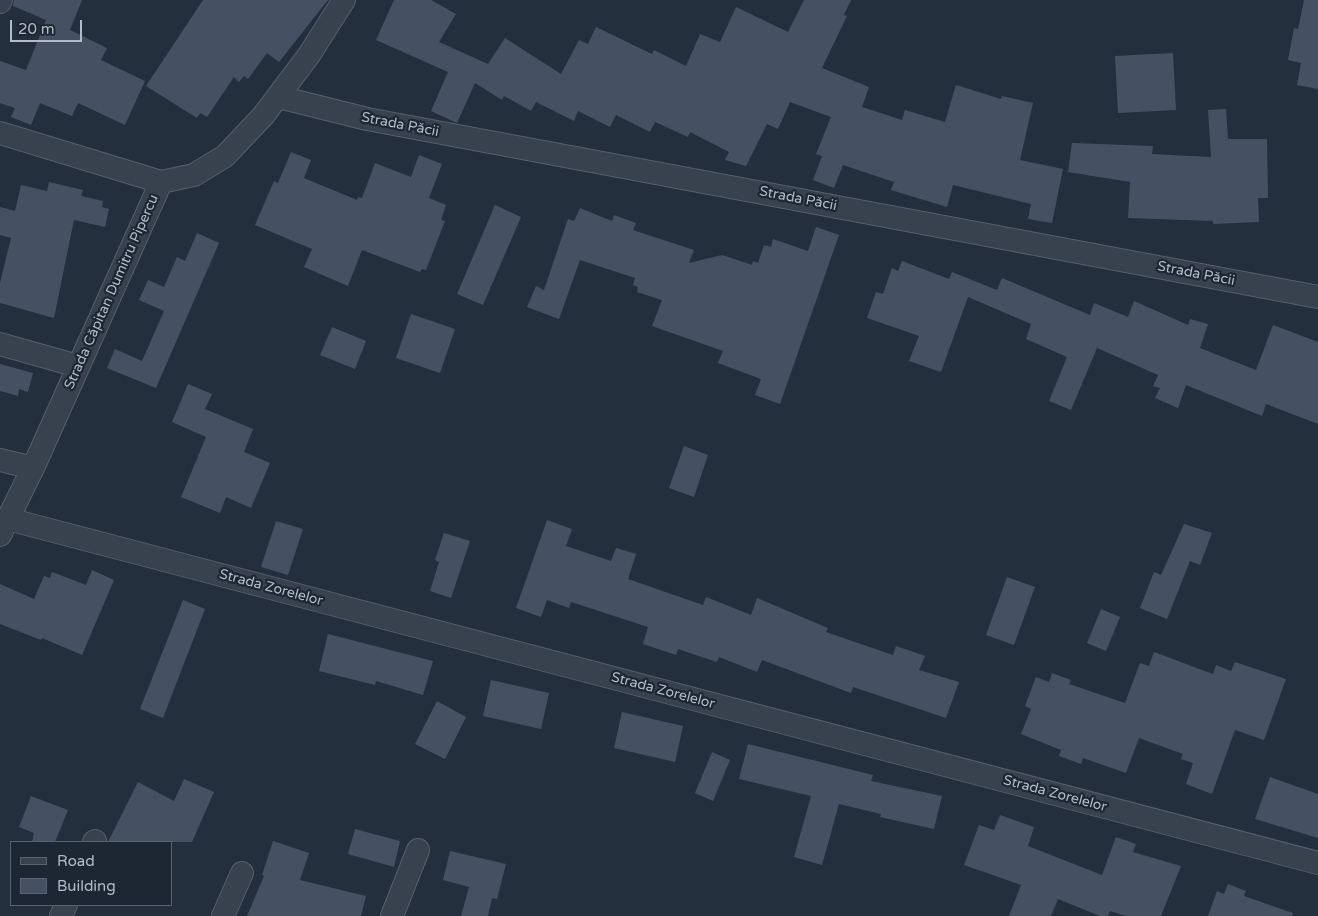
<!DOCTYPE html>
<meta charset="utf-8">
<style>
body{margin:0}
#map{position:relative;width:1318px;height:916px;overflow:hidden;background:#242f3e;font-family:"Varela Round",sans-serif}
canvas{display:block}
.legend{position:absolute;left:10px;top:841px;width:162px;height:65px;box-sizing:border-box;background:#1d2633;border:1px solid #59626f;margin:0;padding:6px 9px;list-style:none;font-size:15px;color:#b4bcc9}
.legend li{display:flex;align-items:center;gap:10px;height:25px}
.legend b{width:25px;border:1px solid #59626f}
.scale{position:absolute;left:10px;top:20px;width:72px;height:22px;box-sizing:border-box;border:2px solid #b4bcc9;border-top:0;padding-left:6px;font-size:15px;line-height:18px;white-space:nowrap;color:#b4bcc9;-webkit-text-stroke:4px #1d2633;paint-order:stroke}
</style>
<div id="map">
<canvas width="1318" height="916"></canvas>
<ul class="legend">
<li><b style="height:6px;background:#38414e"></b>Road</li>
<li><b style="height:14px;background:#455162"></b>Building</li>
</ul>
<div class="scale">20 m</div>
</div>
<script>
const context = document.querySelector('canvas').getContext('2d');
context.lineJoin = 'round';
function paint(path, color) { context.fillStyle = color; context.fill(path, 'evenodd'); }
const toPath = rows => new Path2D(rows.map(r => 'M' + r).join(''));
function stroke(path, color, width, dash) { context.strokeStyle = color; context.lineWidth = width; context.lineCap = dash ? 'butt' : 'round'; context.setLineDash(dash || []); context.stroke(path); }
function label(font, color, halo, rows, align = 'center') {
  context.font = font + ' "Varela Round",sans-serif'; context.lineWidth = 4.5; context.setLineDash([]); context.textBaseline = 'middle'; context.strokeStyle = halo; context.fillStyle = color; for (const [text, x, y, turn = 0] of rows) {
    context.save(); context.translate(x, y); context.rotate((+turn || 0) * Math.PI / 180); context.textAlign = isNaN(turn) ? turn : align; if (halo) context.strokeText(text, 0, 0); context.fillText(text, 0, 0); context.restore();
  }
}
const building = toPath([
 [14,0,82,0,70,30,107,48,101,60,145,81,125,125,78,103,72,116,40,103,31,125,11,117,15,108,0,103,0,61,26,70,46,20,13,6],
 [203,0,328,0,279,62,267,53,248,79,244,76,239,82,234,77,207,117,200,113,197,118,146,86],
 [394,0,431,0,456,14,439,42,488,64,505,38,561,74,579,40,588,44,596,27,652,54,654,50,686,66,700,34,720,42,736,7,788,32,804,0,851,0,844,15,847,16,822,68,869,87,862,107,902,120,905,110,945,122,956,85,1001,99,1002,96,1033,103,1020,160,1063,169,1052,223,1028,219,1031,204,953,185,947,207,891,190,894,182,843,165,834,188,813,180,822,156,816,154,831,117,790,102,778,129,767,124,746,166,725,160,729,152,690,132,688,137,655,122,650,132,616,115,610,127,578,111,574,121,536,102,531,111,504,96,502,100,475,83,457,123,431,111,448,72,376,40],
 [1304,0,1318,0,1318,89,1297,85,1301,63,1288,60,1294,28,1298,29],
 [1173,53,1176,110,1118,113,1115,56],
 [1226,109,1228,139,1267,139,1268,198,1258,198,1259,222,1213,224,1213,221,1128,218,1130,182,1068,172,1072,143,1153,146,1152,154,1211,157,1208,110],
 [291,152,311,160,304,178,357,200,358,197,362,198,375,163,411,177,419,155,442,164,429,198,446,205,441,220,445,221,426,270,422,269,420,272,362,250,348,286,304,267,312,249,255,225,274,181,278,183],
 [49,182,83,190,81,196,103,201,102,207,109,209,105,227,74,220,54,318,0,303,0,283,11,238,0,235,0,207,15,211,21,185,47,191],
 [495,205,521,217,483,305,457,294],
 [580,208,612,221,614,215,636,223,633,230,694,250,689,263,722,255,752,265,753,261,758,263,764,245,771,247,773,239,808,251,816,227,839,235,780,404,755,395,761,379,718,363,723,351,652,326,662,300,637,292,638,287,633,285,635,278,580,260,559,319,527,307,536,286,544,290,568,219,574,221],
 [197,233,219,243,156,388,107,368,115,349,142,361,164,311,139,300,148,280,164,287,177,257,185,261],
 [902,261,949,279,952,272,997,290,1002,278,1090,315,1094,303,1128,317,1134,301,1188,325,1190,319,1208,324,1200,348,1256,370,1273,325,1318,342,1318,424,1266,404,1262,416,1186,385,1178,408,1155,398,1160,388,1153,386,1158,375,1097,348,1071,410,1049,401,1067,357,1026,339,1031,324,968,297,941,372,909,361,919,336,867,318,876,292,883,294,892,268,898,271],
 [411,314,455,329,440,373,396,358],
 [332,327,366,341,355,369,320,355],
 [0,364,33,373,28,392,19,389,18,396,0,391],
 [188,384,212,394,205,409,253,429,244,452,270,463,251,508,226,497,220,513,181,497,206,437,172,422],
 [684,446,708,455,694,497,669,488],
 [547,520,572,529,566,546,611,561,616,548,636,554,628,579,703,605,706,597,751,615,757,598,828,628,826,632,893,655,896,646,925,656,919,670,959,682,946,718,853,687,851,693,762,660,757,672,719,657,717,662,678,649,676,655,643,644,648,627,571,602,569,608,547,600,541,617,516,608],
 [276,521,303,529,288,575,261,567],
 [1184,524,1212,533,1200,565,1190,561,1167,619,1140,608,1154,572,1161,575],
 [444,533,470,541,451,598,430,591,439,562,435,560],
 [92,570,114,580,82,655,42,638,41,640,0,624,0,584,34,599,44,576,50,578,52,572,86,585],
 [1007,577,1035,587,1014,645,986,635],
 [183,600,205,609,163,718,140,709],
 [1101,609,1120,617,1106,651,1087,643],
 [328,634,433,661,423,695,376,681,375,685,319,671],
 [1154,652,1213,674,1216,665,1231,671,1235,662,1286,679,1264,740,1235,730,1212,794,1186,784,1193,763,1181,759,1183,754,1139,738,1126,773,1083,758,1081,764,1059,756,1061,750,1021,734,1031,709,1025,706,1036,677,1049,682,1052,673,1071,680,1069,684,1125,703,1140,663,1149,666],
 [491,680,549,693,541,729,483,716],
 [437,701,466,717,445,759,415,744],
 [622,712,683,726,675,762,614,748],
 [748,744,873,775,871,781,942,796,934,829,880,817,881,814,839,804,822,865,794,857,811,796,739,779],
 [712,752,730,760,713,801,695,793],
 [1270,777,1318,794,1318,838,1255,819],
 [184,779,214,792,192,842,108,842,138,782,174,801],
 [31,796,68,810,55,842,32,842,34,833,19,827],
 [1000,815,1034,827,1028,846,1102,875,1116,837,1136,844,1133,852,1181,866,1161,916,1126,916,1110,911,1108,916,1100,916,1058,899,1051,916,1009,916,1021,885,964,865,979,825,994,830],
 [355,829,400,841,394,867,348,854],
 [273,841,309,853,300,880,366,896,361,916,247,916,264,876,262,875],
 [450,851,506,864,497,899,492,898,488,916,461,916,469,887,443,880],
 [1228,884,1246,891,1244,896,1293,913,1292,916,1208,916,1217,891,1224,894]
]);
const minor = toPath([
 [0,2,1,0],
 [279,97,367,119,1318,297],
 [0,133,161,182,194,175,225,156,263,116,309,55,344,0],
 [0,344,78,366],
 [0,460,33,468],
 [8,519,1318,863],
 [0,535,33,468,161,182],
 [94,842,95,841],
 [61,916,66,905],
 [223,916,242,873],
 [392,916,418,850]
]);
const streetNames = [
 ["Strada Păcii",400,125,11],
 ["Strada Păcii",798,199,11],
 ["Strada Păcii",1196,274,11],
 ["Strada Căpitan Dumitru Pipercu",112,292,-66],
 ["Strada Zorelelor",271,588,15],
 ["Strada Zorelelor",663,691,15],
 ["Strada Zorelelor",1055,794,15]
];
paint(building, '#455162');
stroke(minor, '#565f6c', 24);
stroke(minor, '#38414e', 22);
label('14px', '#b4bcc9', '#1d2633', streetNames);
</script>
